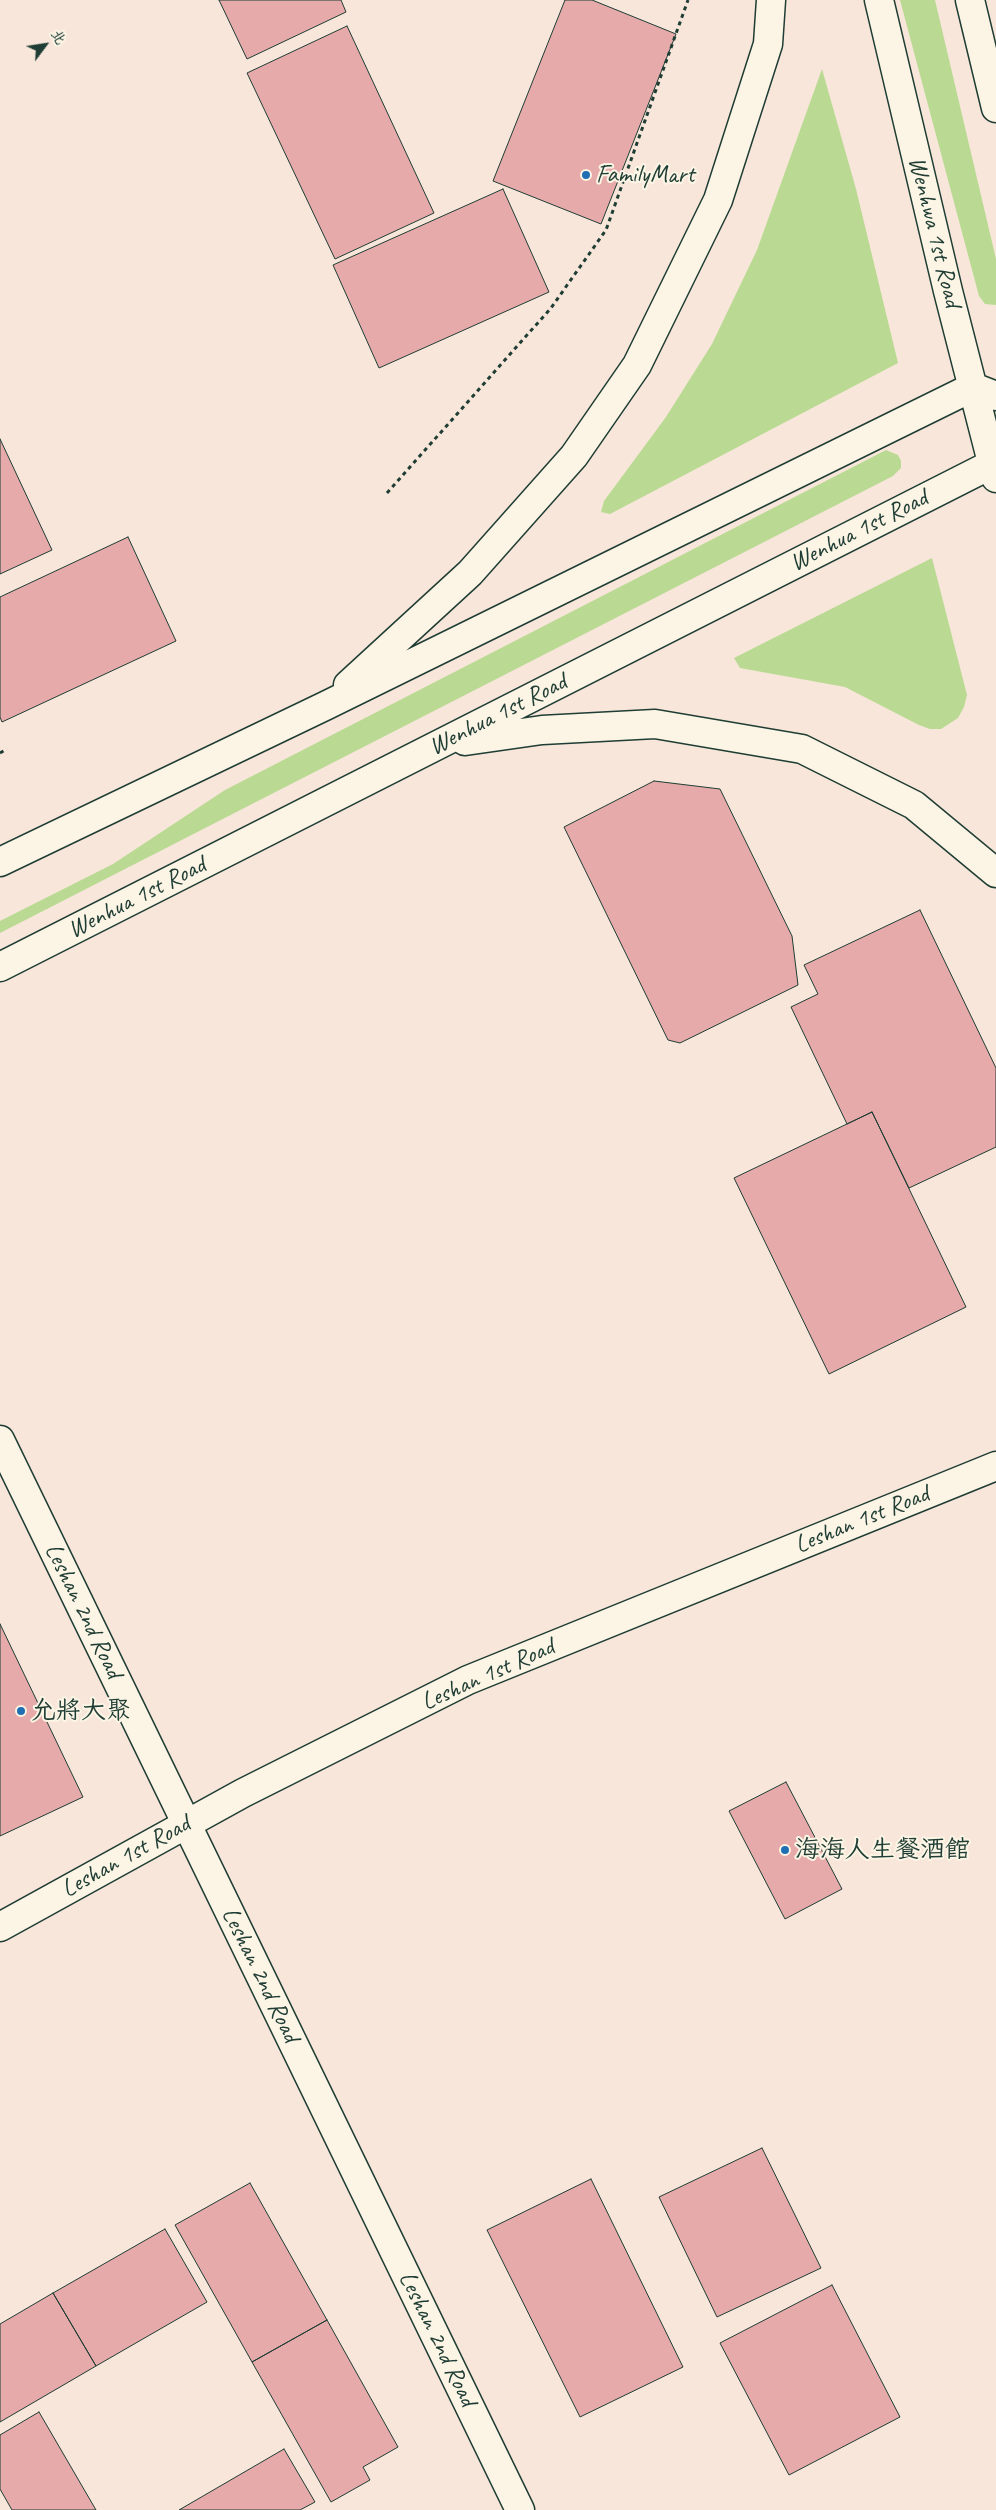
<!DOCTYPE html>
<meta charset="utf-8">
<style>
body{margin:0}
#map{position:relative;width:996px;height:2510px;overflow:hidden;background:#f7e6d9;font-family:Caveat,"LXGW WenKai TC",sans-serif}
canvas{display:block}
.north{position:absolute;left:20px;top:20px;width:50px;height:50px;-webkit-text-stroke:4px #fcf5e5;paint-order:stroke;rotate:59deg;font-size:14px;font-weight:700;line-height:20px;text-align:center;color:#1f3d34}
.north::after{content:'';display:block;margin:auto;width:18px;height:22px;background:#1f3d34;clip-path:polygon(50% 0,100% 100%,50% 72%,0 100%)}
</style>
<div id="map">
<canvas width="996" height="2510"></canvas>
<div class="north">北</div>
</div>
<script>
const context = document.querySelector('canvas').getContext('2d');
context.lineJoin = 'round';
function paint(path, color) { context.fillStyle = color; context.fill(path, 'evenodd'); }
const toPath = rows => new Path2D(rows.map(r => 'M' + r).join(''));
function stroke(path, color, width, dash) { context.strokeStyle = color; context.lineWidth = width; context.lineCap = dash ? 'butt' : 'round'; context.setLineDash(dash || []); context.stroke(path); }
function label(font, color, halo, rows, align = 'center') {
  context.font = font + ' Caveat,"LXGW WenKai TC",sans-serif'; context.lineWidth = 4; context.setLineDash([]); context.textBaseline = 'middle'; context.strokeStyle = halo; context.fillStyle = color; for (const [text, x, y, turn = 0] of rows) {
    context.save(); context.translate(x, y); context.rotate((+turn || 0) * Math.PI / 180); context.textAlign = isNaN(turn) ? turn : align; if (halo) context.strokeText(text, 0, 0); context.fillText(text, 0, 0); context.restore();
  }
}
const green = toPath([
 [900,0,935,0,996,259,996,305,985,304,979,296],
 [822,69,856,189,898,363,610,514,601,512,604,501,666,417,712,344,757,250],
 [886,450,898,455,901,461,901,468,893,476,0,933,0,921,113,864,225,790],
 [932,558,967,695,964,707,958,718,941,729,930,729,919,725,845,687,740,668,734,658]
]);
const building = toPath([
 [219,0,341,0,346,12,247,59,219,0],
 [565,0,592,0,676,34,601,224,493,181,565,0],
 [347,26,434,213,335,259,247,73,347,26],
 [503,189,549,292,379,368,333,265,503,189],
 [0,439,52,550,0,574,0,439],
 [128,537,176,641,2,722,0,717,0,597,128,537],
 [654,781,720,789,792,936,798,985,680,1043,668,1040,564,827,654,781],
 [920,910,996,1068,996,1147,909,1188,872,1112,847,1124,791,1007,818,994,804,965,920,910],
 [872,1112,966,1307,829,1374,734,1178,872,1112],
 [0,1624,83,1797,0,1836,0,1624],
 [786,1782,842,1889,785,1919,729,1811,786,1782],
 [762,2148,821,2268,717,2317,659,2197,762,2148],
 [591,2179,683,2367,580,2417,487,2230,591,2179],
 [250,2183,327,2320,252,2362,175,2225,250,2183],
 [165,2229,207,2302,96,2366,53,2293,165,2229],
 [832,2285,900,2417,789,2475,720,2343,832,2285],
 [53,2293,96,2366,0,2422,0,2324,53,2293],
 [327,2320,398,2447,363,2467,370,2480,331,2502,252,2362,327,2320],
 [39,2412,96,2510,12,2510,0,2489,0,2435,39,2412],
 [284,2449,315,2502,300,2510,179,2510,284,2449]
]);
const path = toPath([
 [387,493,551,308,606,230,688,0],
 [0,753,7,749]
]);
const minor = toPath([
 [0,1440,520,2510],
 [0,1927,243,1793,468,1680,996,1466]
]);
const tertiary = toPath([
 [879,0,948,291,996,478],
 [970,0,996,108],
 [348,685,470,573,574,456,637,365,718,200,768,44,771,0],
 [465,741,542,730,655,724,802,749,914,805,996,873],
 [0,862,325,706,973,387,996,396],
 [0,967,996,462]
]);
const markers = [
 [586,175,5,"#1f6fb2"],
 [21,1711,5,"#1f6fb2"],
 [785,1850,5,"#1f6fb2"]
];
const poiNames = [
 ["FamilyMart",596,175],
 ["允將大聚",31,1711],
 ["海海人生餐酒館",795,1850]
];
const streetNames = [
 ["Wenhwa 1st Road",934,232,76],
 ["Wenhua 1st Road",859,531,-27],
 ["Wenhua 1st Road",498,715,-27],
 ["Wenhua 1st Road",137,898,-27],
 ["Leshan 1st Road",862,1520,-22],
 ["Leshan 2nd Road",83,1611,64],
 ["Leshan 1st Road",488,1675,-24],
 ["Leshan 1st Road",126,1857,-29],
 ["Leshan 2nd Road",260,1975,64],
 ["Leshan 2nd Road",437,2339,64]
];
paint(green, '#bada93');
paint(building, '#e5aaa9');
stroke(building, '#1f3d34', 1);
stroke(minor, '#1f3d34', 31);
stroke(tertiary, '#1f3d34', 31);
stroke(path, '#1f3d34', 3, [4, 4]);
stroke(minor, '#fcf5e5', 28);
stroke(tertiary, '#fcf5e5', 28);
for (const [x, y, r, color] of markers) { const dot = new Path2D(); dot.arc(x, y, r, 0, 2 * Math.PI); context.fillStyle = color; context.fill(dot); stroke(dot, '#fcf5e5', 2); }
label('25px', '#1f3d34', '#fcf5e5', poiNames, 'left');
label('25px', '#1f3d34', '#fcf5e5', streetNames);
</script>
